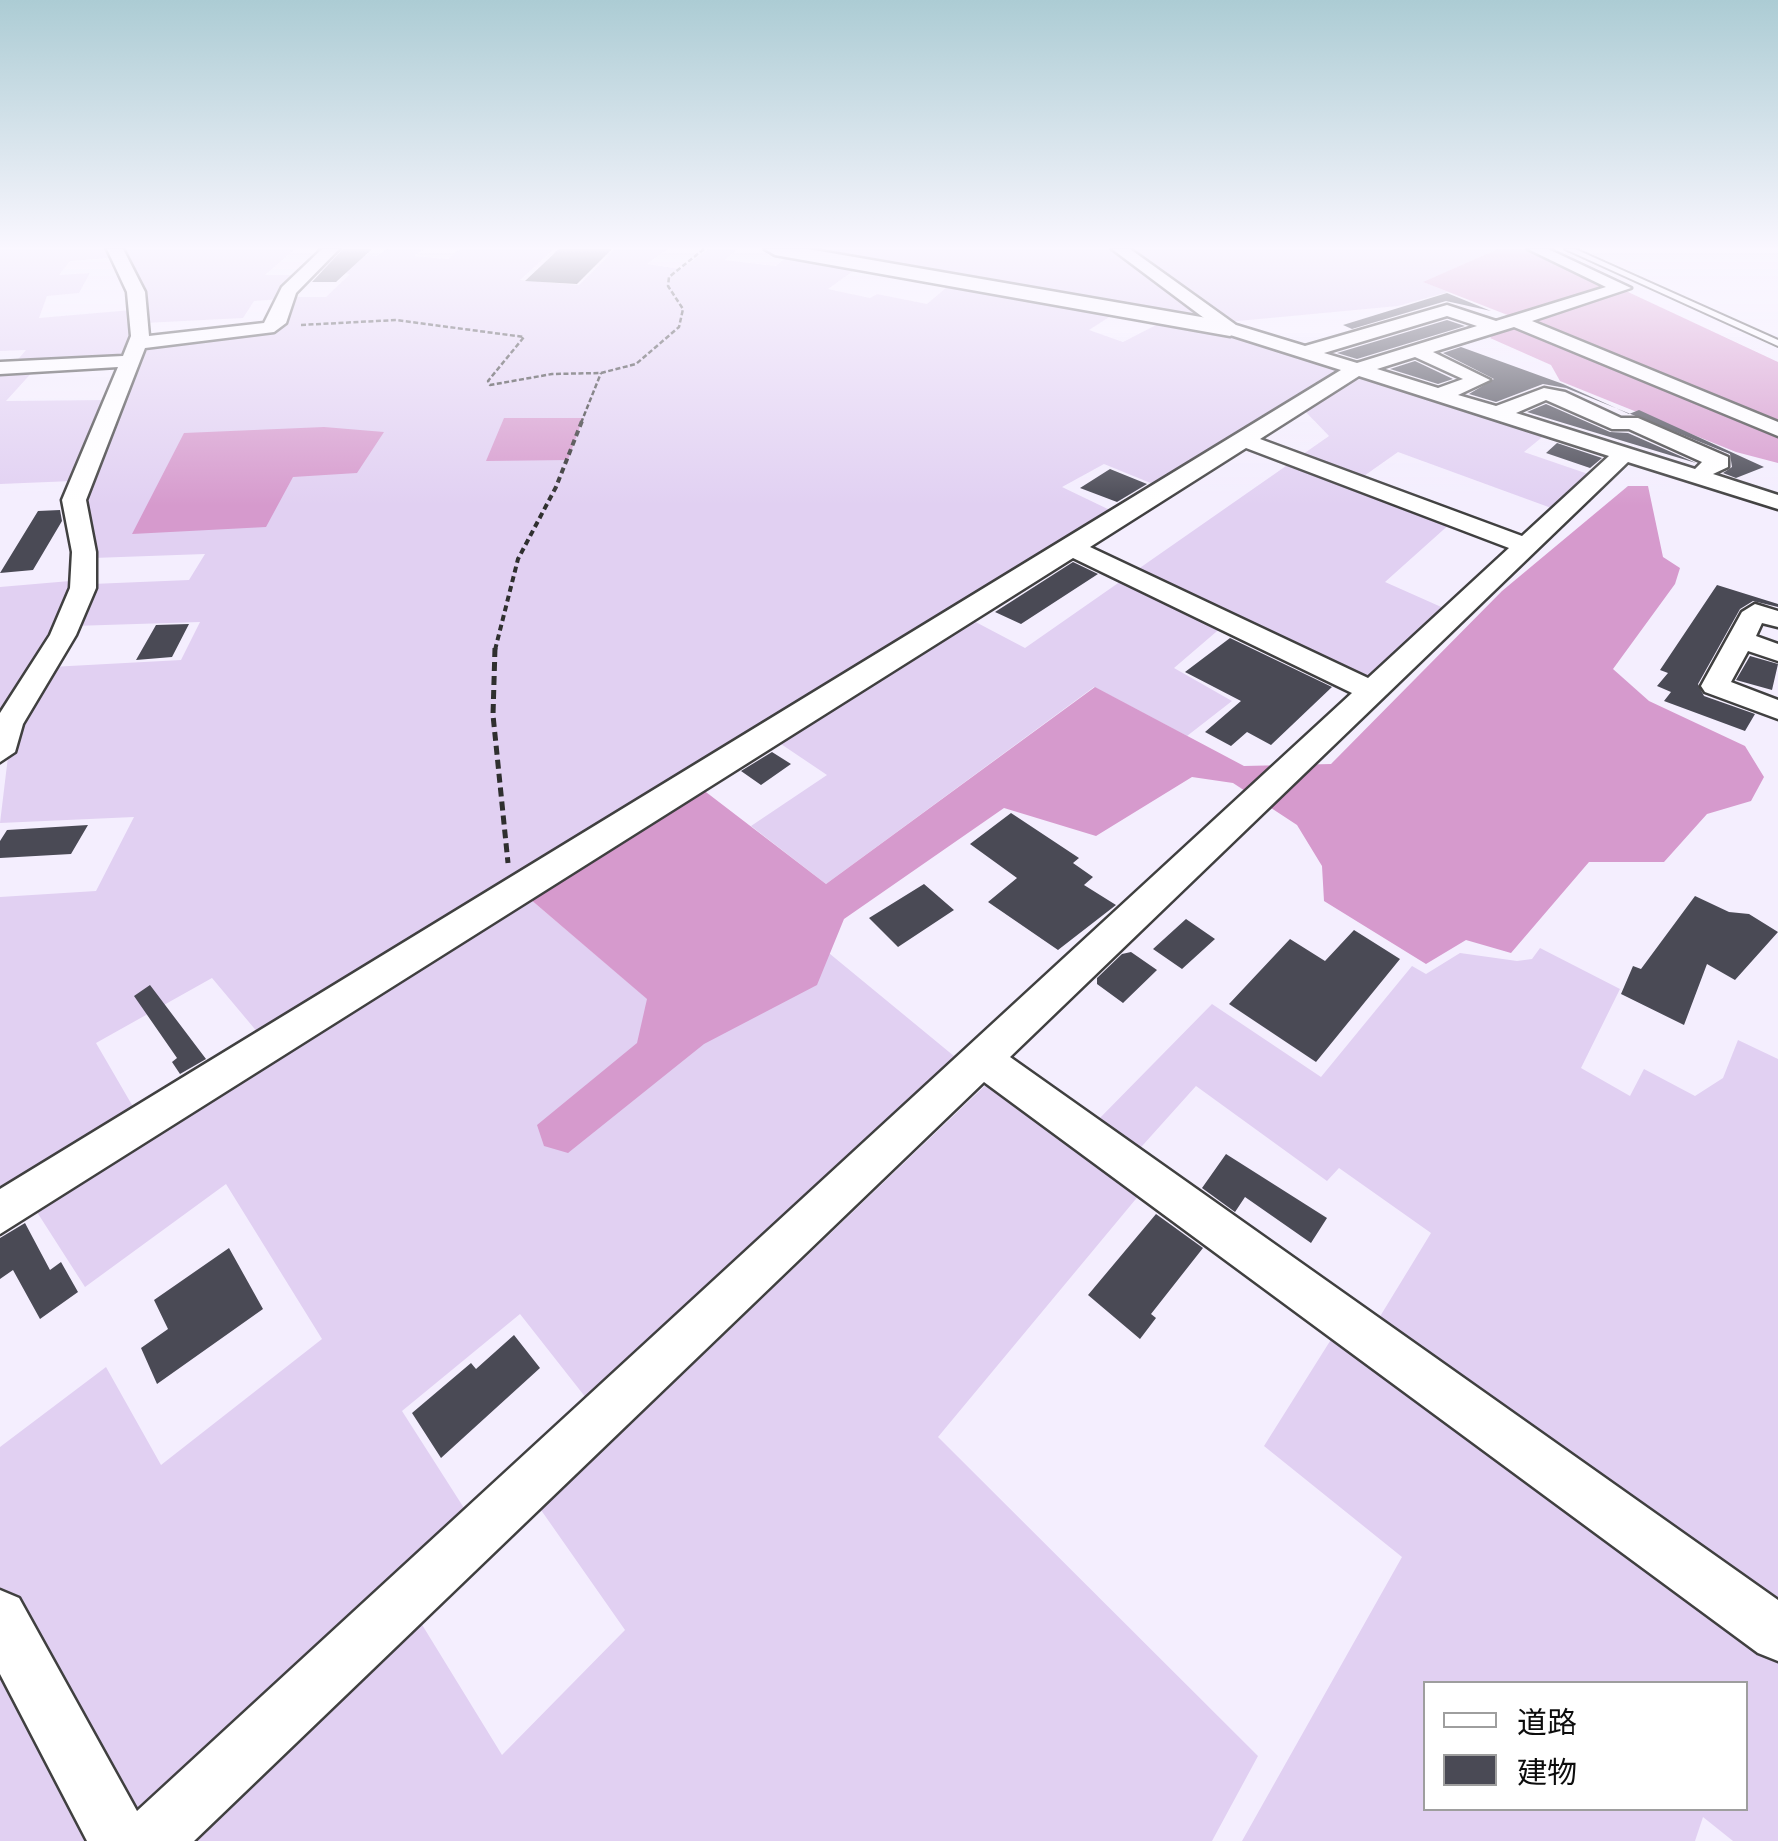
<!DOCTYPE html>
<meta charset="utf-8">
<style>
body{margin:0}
#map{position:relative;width:1778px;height:1841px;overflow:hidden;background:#f4eefe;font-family:"Libre Baskerville","Noto Sans JP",serif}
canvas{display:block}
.legend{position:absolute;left:1423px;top:1681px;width:325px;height:130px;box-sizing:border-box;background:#fff;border:2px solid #9e9e9e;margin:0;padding:12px 18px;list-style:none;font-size:30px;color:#0d0d0d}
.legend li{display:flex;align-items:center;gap:20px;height:50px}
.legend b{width:50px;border:2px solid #9e9e9e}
</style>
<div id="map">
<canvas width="1778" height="1841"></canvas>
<ul class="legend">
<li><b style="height:12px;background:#fff"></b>道路</li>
<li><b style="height:28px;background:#4a4a55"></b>建物</li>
</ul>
</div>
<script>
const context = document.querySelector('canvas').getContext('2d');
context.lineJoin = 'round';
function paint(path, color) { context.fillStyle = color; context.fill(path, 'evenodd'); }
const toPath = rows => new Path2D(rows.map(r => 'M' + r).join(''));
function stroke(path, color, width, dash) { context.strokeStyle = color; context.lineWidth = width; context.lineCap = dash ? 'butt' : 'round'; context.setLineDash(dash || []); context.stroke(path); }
const farmland = toPath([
 [0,249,109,249,109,258,70,261,59,275,90,273,79,293,47,296,39,318,132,310,131,343,122,358,13,365,26,350,0,351],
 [120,249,295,249,265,275,302,275,282,299,254,301,243,318,145,323],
 [388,249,424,249,414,256,448,259,460,249,554,249,520,280,579,285,615,249,667,249,647,264,681,269,709,249,737,249,725,260,776,266,788,255,856,269,828,289,870,298,877,294,927,304,948,286,1114,314,1089,330,1123,342,1162,322,1234,334,1346,369,1158,486,1104,464,1062,487,1114,512,264,1040,212,978,96,1043,139,1117,0,1205,0,897,96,891,134,817,0,823,10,740,51,667,181,660,200,622,73,626,92,584,189,580,205,554,93,558,79,495,142,345,268,330,291,297,326,297,350,274,313,270,330,253,376,256],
 [788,249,1498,249,1424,282,1448,292,1398,306,1217,323],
 [36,368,6,401,107,400,72,481,0,484,0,370],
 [1356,374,1546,434,1524,452,1594,476,1554,509,1398,452,1354,483,1452,522,1385,582,1448,610,1370,685,1230,620,1174,668,1232,701,1187,736,1094,687,826,884,751,826,827,775,775,740,968,618,1025,648,1329,436,1301,407],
 [70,581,74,590,54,637,0,725,0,587],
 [530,899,681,1027,807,935,960,1061,590,1403,520,1314,402,1411,471,1519,105,1841,0,1841,0,1447,106,1367,161,1465,322,1339,226,1184,85,1287,35,1209],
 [1540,948,1620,989,1581,1068,1630,1096,1644,1069,1695,1096,1723,1078,1738,1040,1778,1059,1778,1614,1376,1323,1431,1233,1339,1168,1327,1181,1196,1086,1134,1155,1093,1125,1212,1004,1321,1077,1412,966,1426,974,1460,953,1517,961,1532,959],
 [994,1077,1140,1194,938,1437,1258,1756,1212,1841,182,1841,421,1623,502,1755,625,1630,541,1510],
 [1337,1330,1778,1652,1778,1841,1733,1841,1703,1817,1695,1841,1242,1841,1402,1557,1264,1446],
 [1426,1684,1746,1684,1746,1808,1426,1808]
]);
const forest = toPath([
 [1498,249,1536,249,1778,362,1778,463,1736,452,1560,381,1551,365,1490,338,1510,316,1423,282],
 [504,418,583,418,568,460,486,461],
 [324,427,384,432,357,473,293,477,266,527,132,534,184,433],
 [1628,486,1648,486,1663,557,1680,568,1675,584,1613,669,1649,701,1745,746,1764,777,1751,801,1707,814,1664,862,1589,862,1511,953,1466,940,1426,964,1324,901,1322,866,1297,825,1233,783,1192,777,1096,836,1004,808,844,919,817,985,704,1044,568,1153,544,1146,537,1125,637,1043,647,999,530,899,702,789,826,884,1095,687,1244,766,1331,764,1502,591]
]);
const building = toPath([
 [343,249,372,249,336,282,312,282],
 [559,249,612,249,577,284,525,281],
 [1447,293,1491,311,1446,301,1352,329,1343,325],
 [1447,320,1465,326,1357,359,1337,353],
 [1461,347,1563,384,1629,414,1639,410,1764,467,1736,478,1723,473,1732,467,1730,454,1566,388,1543,384,1496,402,1469,394,1494,379,1443,353],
 [1415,361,1453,379,1438,384,1390,369],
 [1546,404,1610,432,1628,433,1696,463,1527,412],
 [1557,443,1602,458,1590,468,1546,453],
 [1110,469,1147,484,1117,502,1080,488],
 [60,510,62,521,33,570,0,573,38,511],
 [1073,562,1098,574,1021,624,995,612],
 [1717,585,1778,604,1778,607,1753,601,1740,609,1698,684,1704,696,1755,714,1745,731,1664,701,1671,692,1657,686,1668,673,1660,670],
 [189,624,172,657,136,660,156,625],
 [1230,638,1332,687,1271,745,1247,732,1231,746,1205,732,1241,701,1185,672],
 [1750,656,1778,664,1772,690,1736,680],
 [772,752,791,764,761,785,741,771],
 [1011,813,1079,858,1073,863,1093,877,1084,885,1116,905,1058,950,988,902,1017,878,970,844],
 [88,825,71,854,0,858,0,841,7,830],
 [924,884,954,910,898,947,869,918],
 [1695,896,1729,912,1749,914,1778,932,1735,980,1707,964,1684,1025,1621,994,1633,966,1641,969],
 [1186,919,1215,939,1182,969,1153,949],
 [1354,930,1400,959,1316,1062,1229,1004,1290,939,1325,961],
 [1131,952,1157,970,1123,1003,1097,984,1097,978,1122,954],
 [150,985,206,1059,180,1074,172,1062,177,1058,134,996],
 [1226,1154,1327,1218,1311,1243,1245,1197,1235,1212,1202,1188],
 [1156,1214,1203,1248,1151,1314,1156,1318,1140,1339,1088,1295],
 [25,1223,50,1270,61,1262,78,1292,40,1319,13,1270,0,1279,0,1238],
 [229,1248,263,1309,157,1384,141,1348,168,1329,154,1300],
 [514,1335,540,1368,441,1458,412,1413,471,1363,476,1369]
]);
const pathFar2 = toPath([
 [301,325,396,320,524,337,488,381,490,385,552,374,601,373,636,364,679,327,683,309,668,286,669,277,704,249],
 [581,423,601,373]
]);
const pathFar1 = toPath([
 [495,650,518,559,556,487,582,421]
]);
const path = toPath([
 [495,648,493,715,508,863]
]);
const service = toPath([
 [1565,249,1575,249,1778,340,1778,346,1565,249]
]);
const minor = toPath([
 [107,249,123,249,145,292,149,336,264,323,282,287,322,249,339,249,296,293,286,323,274,332,145,348,86,500,96,552,96,588,76,635,23,724,15,752,0,762,0,713,50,635,70,588,72,552,62,500,118,367,0,374,0,362,123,356,131,336,127,292,107,249],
 [1112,249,1130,249,1236,325,1305,346,1447,305,1496,321,1606,287,1528,249,1548,249,1631,288,1532,321,1778,422,1778,436,1514,327,1433,352,1490,380,1458,395,1496,406,1544,388,1565,392,1621,418,1638,418,1728,457,1728,467,1713,474,1778,495,1778,509,1628,462,1010,1057,1778,1600,1778,1661,1758,1653,984,1082,194,1841,87,1841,0,1674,0,1590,19,1598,137,1811,1352,693,1073,558,0,1234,0,1189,1341,370,1224,333,1112,249],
 [1447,316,1477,326,1357,363,1324,353,1447,316],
 [1415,357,1463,379,1438,388,1377,369,1415,357],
 [1359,376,1431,399,1609,456,1522,536,1260,439,1359,376],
 [1546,400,1612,429,1629,429,1702,462,1695,469,1516,413,1546,400],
 [1246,448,1509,548,1368,678,1090,547,1246,448],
 [1755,604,1778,611,1778,627,1762,623,1756,636,1778,644,1778,661,1748,651,1731,682,1778,700,1778,719,1705,692,1701,686,1742,612,1755,604]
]);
const tertiary = toPath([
 [765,249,808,249,1230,322,1242,329,1230,336,775,255,765,249]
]);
paint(farmland, '#e1d0f2');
paint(forest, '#d69acd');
paint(building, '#4a4a55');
stroke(service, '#404040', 4);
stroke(minor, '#404040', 5);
stroke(tertiary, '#404040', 5);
stroke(pathFar2, '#2f2f2f', 2.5, [5, 2.5]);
stroke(pathFar1, '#2f2f2f', 4, [6, 4]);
stroke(path, '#2f2f2f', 5, [9, 5]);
paint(service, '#fff');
paint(minor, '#fff');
paint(tertiary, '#fff');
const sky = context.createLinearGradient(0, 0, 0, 506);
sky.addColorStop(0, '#acccd4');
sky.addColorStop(0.49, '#faf7ff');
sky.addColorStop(1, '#faf7ff00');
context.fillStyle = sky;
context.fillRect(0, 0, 1778, 506);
</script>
